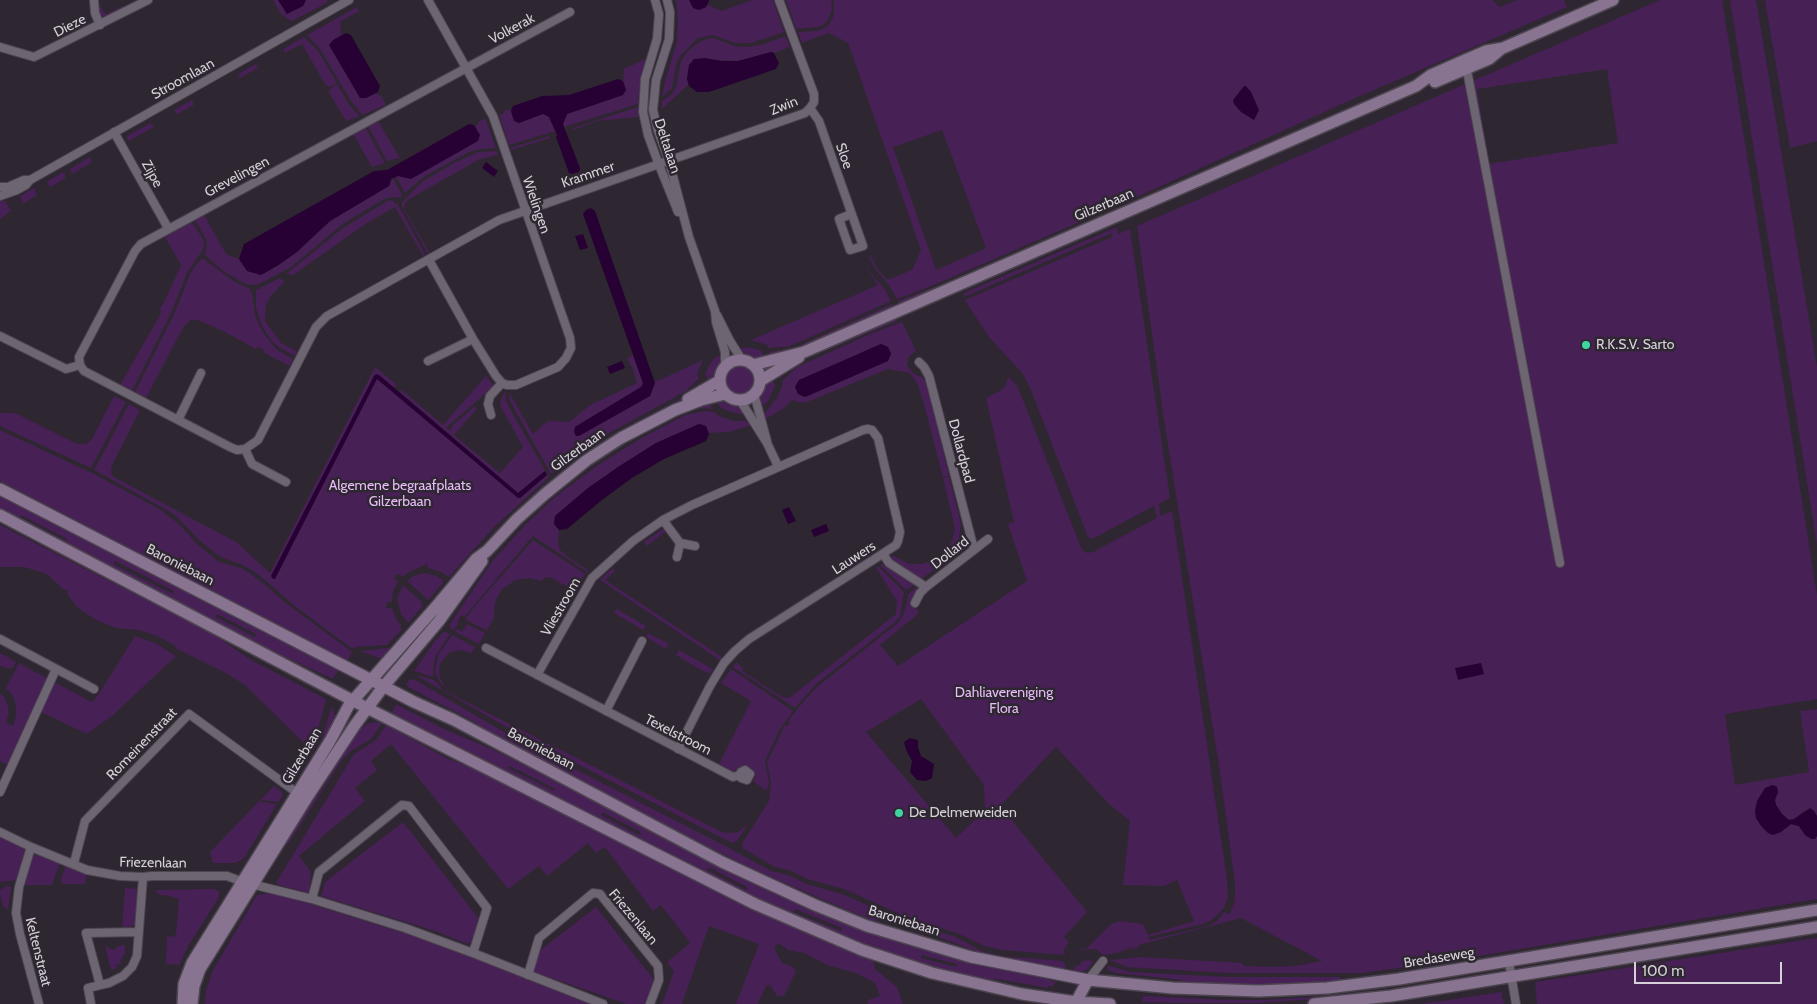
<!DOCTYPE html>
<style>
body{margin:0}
#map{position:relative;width:1817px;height:1004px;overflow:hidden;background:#2e2731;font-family:Cabin,sans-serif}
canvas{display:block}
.scale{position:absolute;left:1634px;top:962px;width:148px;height:22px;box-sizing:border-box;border:2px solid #d6d1d9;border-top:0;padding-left:6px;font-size:15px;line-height:18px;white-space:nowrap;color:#d6d1d9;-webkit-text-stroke:4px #2e2731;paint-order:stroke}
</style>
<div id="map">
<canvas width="1817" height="1004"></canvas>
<div class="scale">100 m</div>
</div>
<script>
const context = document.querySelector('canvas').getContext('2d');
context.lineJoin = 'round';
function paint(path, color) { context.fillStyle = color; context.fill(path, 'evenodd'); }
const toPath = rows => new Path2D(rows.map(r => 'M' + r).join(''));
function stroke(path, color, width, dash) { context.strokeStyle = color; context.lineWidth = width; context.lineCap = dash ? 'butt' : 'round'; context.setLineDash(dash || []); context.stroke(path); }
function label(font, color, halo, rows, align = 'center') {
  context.font = font + ' Cabin,sans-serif'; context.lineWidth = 5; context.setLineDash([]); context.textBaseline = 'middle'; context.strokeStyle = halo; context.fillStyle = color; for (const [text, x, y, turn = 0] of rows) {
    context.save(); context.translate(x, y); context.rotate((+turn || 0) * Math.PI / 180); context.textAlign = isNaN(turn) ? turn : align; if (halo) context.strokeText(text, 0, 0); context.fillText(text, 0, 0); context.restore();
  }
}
const green = toPath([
 [100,0,103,12,107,14,134,0,123,6,124,8,104,18,99,14,99,10,101,7],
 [273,0,278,0,287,14,303,6,306,0,327,0,327,2,319,7,291,21,281,14],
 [676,0,689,0,693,8,699,10,706,7,708,5,722,11,752,0,773,0,784,32,751,43,735,43,713,35,698,38,680,56,676,65,672,88,662,97,665,81,677,41,678,18],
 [786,0,831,0,832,9,828,20,823,25,817,27,796,29],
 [834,0,1492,0,1500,7,1517,0,1564,0,1567,7,1353,99,1119,205,941,282,897,299,889,285,876,270,869,257,871,256,878,270,888,280,912,270,921,250,848,43,829,33,802,43,798,32,817,31,828,26,834,15],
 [942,130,986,248,936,270,893,147],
 [1660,0,1722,0,1817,595,1817,699,1725,714,1735,785,1809,772,1800,711,1817,709,1817,816,1814,811,1804,811,1794,819,1789,820,1782,814,1776,805,1775,800,1778,792,1769,786,1780,833,1791,824,1799,826,1805,835,1815,839,1817,836,1817,899,1443,962,1361,973,1228,973,1127,967,1110,960,1140,957,1243,963,1243,966,1273,967,1295,966,1322,961,1241,918,1139,945,1139,947,1129,951,1135,946,1117,953,1103,955,1096,949,1078,950,1078,949,1086,949,1111,924,1120,921,1143,924,1148,935,1194,921,1177,880,1164,886,1123,885,1130,821,1109,804,1056,747,1000,806,1087,912,1064,937,1069,942,1064,949,1065,955,1003,950,984,946,957,933,911,919,844,889,807,879,789,870,775,867,742,848,743,842,769,801,771,783,767,762,785,725,787,726,790,722,788,721,804,701,817,687,898,623,904,613,909,593,917,587,912,602,919,613,880,645,898,666,1027,581,1008,524,1014,522,986,398,1000,391,1005,387,1008,377,1016,384,1021,395,1082,550,1087,553,1093,552,1157,518,1154,506,1092,539,1088,537,1031,390,1023,374,988,336,965,300,1112,237,1112,233,964,297,964,293,1117,227,1118,234,1130,229,1170,498,1159,504,1160,516,1172,511,1227,879,1228,898,1224,908,1213,919,1203,924,1148,937,1150,940,1208,926,1217,921,1224,912,1230,914,1235,900,1235,883,1220,772,1163,413,1137,226],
 [1607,69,1618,143,1489,164,1477,89],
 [921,699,984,785,985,810,956,838,866,732],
 [1730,0,1756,0,1817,367,1817,545],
 [1765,0,1817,0,1817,141,1790,148],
 [357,7,359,11,340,22,341,36,333,40,360,98,366,98,376,93,382,97,386,105,362,115,349,98,320,49,307,35],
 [785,36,790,47,774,53,771,52,738,61,715,60,689,65,687,79,689,84,662,109,662,101,672,94,676,87,681,61,688,51,699,42,709,38,716,39,735,46,747,47,765,44],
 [304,37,318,51,337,83,329,87,327,85,326,86,302,44,285,53,283,49],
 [646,59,640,81,638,104,564,127,563,124,567,114,623,95,626,90,623,82,624,69],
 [256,64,258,68,240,78,238,74],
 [337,84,348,103,359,116,346,121,328,91,331,91,330,89],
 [192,100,194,105,177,114,174,110],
 [638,107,638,117,597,121,574,130,573,128],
 [506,109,511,111,514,119,519,123,543,114,549,117,555,131,509,145,499,115,503,114],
 [485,118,496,148,481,149,469,152,425,176,405,193,396,176,479,135,475,128,480,121],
 [379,122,381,126,400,158,387,161,368,126],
 [151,123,154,127,128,141,127,136],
 [365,127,384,162,384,163,372,167,352,132],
 [549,136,550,138,511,150,510,148],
 [497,151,498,155,480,159,406,201,404,208,429,252,428,254,402,206,402,202,423,181,456,162,478,152],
 [90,157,92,162,72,174,70,169],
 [595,170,598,178,573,186,572,181,583,177,585,173],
 [63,172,66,177,51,187,48,185,48,181],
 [393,178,402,195,400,198,392,197,384,199,344,223,291,267,261,283,255,285,245,284,223,271,205,255,207,245,206,239,195,220,204,215,226,254,239,259,247,271,261,275,290,257,322,228,338,216,389,186],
 [34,188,37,195,23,204,20,196],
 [389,200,393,201,398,205,425,255,423,256,395,207,367,223,293,275,286,274,343,228],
 [0,201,5,201,11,211,0,219],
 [192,222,203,239,204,248,187,273,172,311,132,391,120,385,160,315,161,311,159,310,164,302,181,265,165,237],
 [1112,224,1114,225,965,290,966,287],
 [202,258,235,282,249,288,252,293,255,315,263,333,277,350,293,359,290,366,263,352,264,350,260,348,258,344,259,348,258,347,256,349,223,331,198,320,191,320,184,326,146,398,135,392,175,312,190,274,195,266],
 [863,259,871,274,884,288,891,301,790,346,769,348,767,345,751,340,878,285,870,274],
 [280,278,284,282,270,297,266,305,265,321,281,343,297,351,295,356,280,348,272,341,262,326,256,308,256,290],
 [943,284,942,287,899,304,898,301],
 [892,304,893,307,798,349,772,358,769,352,794,348],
 [896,319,897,321,802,360,791,367,780,378,778,372,800,360],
 [902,322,916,351,908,357,907,365,913,373,925,379,927,382,949,476,943,477,923,401,917,383,910,373,888,369,807,402,800,403,792,400,784,408,764,420,764,414,777,398,783,384,782,381,797,367,873,333],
 [881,344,888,347,891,354,888,361,805,397,798,393,795,387,799,380],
 [746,347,760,350,766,360,753,358,739,349],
 [633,355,643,383,641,387,575,427,582,434,650,396,655,382,703,360,697,374,699,378,686,391,611,432,551,474,510,401,509,392,533,434,544,424,549,421,569,422,590,405,637,383,633,369,627,359],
 [722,355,720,364,709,383,705,373,714,358],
 '725 380a15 15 0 1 1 30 0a15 15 0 1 1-30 0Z',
 [375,367,397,385,394,388,379,375,374,376,271,576,272,578,274,579,377,376,520,498,547,475,545,471,518,493,400,392,402,390,443,425,486,376,494,386,446,428,450,430,453,425,475,406,477,408,474,412,454,435,500,473,523,447,501,407,500,402,505,391,506,402,549,477,494,527,449,577,441,572,428,568,427,564,409,572,402,577,399,574,396,575,394,578,398,581,393,591,392,602,387,602,386,608,392,608,396,619,401,625,400,627,402,629,387,645,355,647,353,649,347,645,296,607,259,575,243,565,220,557,199,540,174,514,94,470,129,404,140,410,112,465,111,469,112,476,236,542,270,573],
 [772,375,775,386,768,401,760,408,762,394,766,383],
 [700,383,702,388,693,393,614,437,489,537,538,490,577,459,632,424,684,397],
 [114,396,126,402,91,468,0,426,0,413,15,413,77,444,86,444,92,439],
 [716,400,739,407,748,414,740,414,725,410,720,407],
 [709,404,713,409,698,408,684,412,630,440,610,453,562,487,532,513,497,549,483,567,455,611,457,604,496,548,523,521,553,494,593,463,622,444,640,433,692,406],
 [705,411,715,412,717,415,733,421,749,421,753,425,728,432,709,433,706,426,699,424,656,443,618,467,588,488,555,516,554,524,559,529,558,541,560,550,569,558,589,571,587,572,533,536,464,617,461,615,457,622,459,623,453,630,451,629,450,624,493,560,527,523,556,496,601,463,643,437,685,415],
 [0,430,96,475,161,510,180,525,197,544,219,562,241,568,248,572,264,584,286,603,352,652,347,661,6,484,0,481],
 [949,477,961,524,958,545,952,555,922,579,893,562,890,558,894,556,909,564,922,564,934,560,947,549,952,541,955,528,943,478],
 [0,495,339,669,333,679,235,634,0,513],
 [21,515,67,539,66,541,20,517],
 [115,561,174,591,173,594,113,564],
 [217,614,256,634,255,637,216,617],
 [0,525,213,634,251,660,324,698,326,700,314,744,310,749,245,685,224,672,175,648,176,646,155,635,138,630,116,628,96,620,77,607,67,594,69,591,63,589,47,574,24,567,0,567],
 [664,528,666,531,647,546,644,542],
 [533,540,585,574,573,590,550,577,544,578,541,581,529,578,516,580,502,589,496,600,494,609,494,618,487,630,498,636,466,620,466,618,475,606],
 [882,564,916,584,906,590,880,565],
 [878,566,904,592,900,616,894,623,816,684,795,708,733,667,737,662,743,669,747,665,742,671,782,697,789,698,896,614,897,601,876,568],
 [613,568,615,571,605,580,722,657,720,660,600,580],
 [425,573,436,576,443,580,442,582,443,583,428,600,407,581,413,576],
 [403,585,423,603,421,605,423,606,408,623,401,614,398,603,398,596],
 [617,609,646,626,643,630,614,613],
 [467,624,485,633,479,644,455,632,458,628,462,632],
 [406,631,406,634,382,659,360,651,390,648],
 [446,632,450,634,436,655,434,662,433,677,414,671,435,641,442,633],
 [648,633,669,644,666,649,646,637],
 [452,635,475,647,471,653,461,650,450,652,441,662,439,669,440,678,444,685,450,690,440,683,435,672,438,655],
 [135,636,155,643,176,656,112,716,87,734,41,712,54,682,92,702,99,694],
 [679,650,713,669,710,674,696,667,676,655],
 [0,653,16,662,12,669,0,666],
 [19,663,48,679,8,765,0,761,0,693,5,698,8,707,8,716,6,723,13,726,16,716,16,705,13,696,6,688],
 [731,669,793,711,779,731,765,761,769,782,767,791,754,782,755,774,752,771,742,766,733,772,719,764,751,701,721,683],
 [414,674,434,680,443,690,722,832,729,833,738,832,748,824,737,841,732,843,517,733],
 [409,679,415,680,514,738,731,849,771,871,788,875,807,884,845,895,900,920,923,928,919,931,893,922,871,920,754,870,506,743,471,720,410,688,406,685],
 [396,704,446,730,496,751,696,853,778,893,1022,973,1049,978,1049,980,1056,982,1053,986,1048,986,1048,988,997,979,983,980,960,975,888,955,809,926,391,714],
 [509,766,522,772,555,789,554,791,508,768],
 [602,812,641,832,639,835,601,815],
 [709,867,747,887,747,888,746,890,707,870],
 [795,909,842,928,842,929,841,931,793,912],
 [921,955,957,964,956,967,921,958],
 [331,708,332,708,335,715,334,726,320,746],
 [374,722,382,723,371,739,351,751,342,760,290,841,277,855,306,807,320,792,357,732,367,724],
 [386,725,448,759,490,774,671,869,798,929,872,959,875,969,897,987,903,1004,868,1004,868,1000,880,996,875,983,856,973,827,965,804,953,788,950,779,943,775,946,775,950,782,963,793,967,796,971,784,996,777,996,770,985,766,986,758,1004,736,1004,759,944,709,926,682,1004,662,1004,674,971,667,962,690,943,661,905,653,911,605,847,596,853,588,843,547,876,539,866,508,889,391,744,371,761,377,770,355,788,365,801,299,856,311,872,309,893,278,885,276,883,354,754,376,740],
 [274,786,282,792,282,796,279,802,261,800,261,802,277,804,244,858,236,863,213,863,210,852],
 [403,822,479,919,475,939,468,944,435,931,321,896,325,882],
 [0,837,20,847,26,852,60,863,52,885,25,885,17,880,0,882],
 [66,864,87,874,85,884,62,884,61,880],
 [7,886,11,887,8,909,7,909,3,906,0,894,0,890],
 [125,888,139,889,136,922,131,927,122,927],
 [214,889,219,891,219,897,187,948,179,965,166,964,167,936,173,937,176,934,179,899,170,896,160,895,155,890],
 [268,893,294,899,423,939,598,1004,205,1004,206,991,212,972,257,895],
 [596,907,655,981,646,1004,627,1004,531,971,538,952],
 [935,931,954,936,984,952,1000,956,1062,961,1066,965,1063,970,985,954,940,938],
 [1817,938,1817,1004,1537,1004,1535,982],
 [121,945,124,945,125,947,125,954,122,956,123,959,120,960,121,964,116,965,117,968,111,970,105,946,113,950],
 [1089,960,1093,962,1087,970,1080,972,1072,971,1076,965,1078,966,1083,961],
 [1107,965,1130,972,1228,977,1340,977,1341,981,1258,985,1204,985,1174,979,1117,973,1108,970],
 [1501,992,1504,1004,1421,1004],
 [1143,996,1228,1000,1266,1000,1332,996,1332,998,1255,1003,1183,1003,1142,1002]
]);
const water = toPath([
 [278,0,306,0,303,6,287,14],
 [689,0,709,0,709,1,706,7,699,10,693,8],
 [346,33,351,35,380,86,378,92,366,98,360,98,329,45,333,40],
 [771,52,774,53,779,63,776,69,709,92,697,92,689,86,687,79,689,65,694,59,705,58,722,61,738,61],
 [618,79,623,81,626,90,623,95,567,114,563,124,580,168,579,172,572,174,569,173,556,137,557,135,549,117,543,114,519,123,514,121,511,111,513,106,542,96,569,95],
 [1244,86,1246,86,1251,92,1259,110,1254,120,1241,112,1234,104,1233,100],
 [469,124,474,125,480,135,478,141,411,179,398,176,391,179,389,186,330,221,297,252,277,266,261,275,247,271,239,259,244,244,374,171,387,170],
 [486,162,498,171,494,177,482,168],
 [591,208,595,211,655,383,650,396,579,436,576,436,574,432,575,427,641,387,643,383,583,214,586,210],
 [583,234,588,248,580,250,575,236],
 [881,344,888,347,891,354,888,361,805,397,798,394,795,387,799,380],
 [622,361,625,368,610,374,607,367],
 [376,374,379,375,518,493,545,471,547,475,520,498,518,498,377,379,275,579,273,579,271,576,374,376],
 [699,424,706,426,709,434,706,441,664,459,632,478,602,500,567,529,559,530,554,524,555,516,588,488,618,467,656,443],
 [789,507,796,521,788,524,782,510],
 [826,524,829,531,814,537,811,530],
 [1481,663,1484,674,1458,680,1455,668],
 [910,738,918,740,918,747,921,756,934,764,932,778,926,781,917,780,910,772,912,761,906,750,904,742],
 [1773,785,1777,787,1778,792,1775,800,1776,805,1782,814,1789,820,1794,819,1810,808,1814,811,1817,816,1817,836,1815,839,1811,839,1805,835,1799,826,1791,824,1781,832,1773,835,1768,833,1761,826,1756,818,1755,811,1757,801,1765,788]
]);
const street = toPath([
 [94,0,95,13,100,25],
 [428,0,493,116,570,338,571,348,566,358,558,367,516,385,507,385,502,383,496,376,473,339,429,260],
 [655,0,659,14,657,39,645,79,643,112,648,135,659,165,678,212],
 [667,0,670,12,669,39,656,80,653,110,658,131,669,161,689,237,715,311,716,322,725,352,725,365],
 [570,12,141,244,135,251,79,357,80,365,84,371,230,447,237,450,245,449,258,440,316,327,327,316,499,220,805,113,810,108,814,102,814,94,779,0],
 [0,47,34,57,148,0],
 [1466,65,1560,563],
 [810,108,819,121,863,246,850,250,839,219,851,214],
 [114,132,168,228],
 [0,187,8,187,24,180,30,180],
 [0,196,17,190,26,185,30,180,349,0],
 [717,315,730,341,742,360],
 [0,336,66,369,80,365],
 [428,361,473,339],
 [919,362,924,367,929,376,974,549],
 [754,394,767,441],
 [740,400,767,443,778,466],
 [491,415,488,404,490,396,502,383],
 [178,420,201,373],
 [245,449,252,464,286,482],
 [663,520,680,543,677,557],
 [680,543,695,546],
 [883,554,889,563,926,587,988,539],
 [915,603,920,593,926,587],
 [0,639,94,689],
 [486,648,733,777,740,775,741,778,747,780,750,774,745,770,741,772,740,775],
 [537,675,592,578,633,541,663,520,692,505,863,430,868,429,872,430,878,438,900,532,898,541,896,545,873,560,749,639,735,651,724,663,710,686,678,749],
 [606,711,642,641],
 [0,792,56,669],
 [0,832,31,847,87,870,120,876,143,877,152,876,227,876,243,882,312,899,405,928,473,953,603,1004],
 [31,847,19,887,16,913,20,934,39,1004],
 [74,863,85,821,189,714,300,795],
 [312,899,319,872,402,805,409,806,487,908,473,953],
 [1509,962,1516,1004],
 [528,975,539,938,593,893,600,894,658,966,659,980,650,1004],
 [1088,980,1103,961],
 [100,985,86,933,139,932],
 [91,1004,88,988,109,983,123,976,132,967,137,956,143,877]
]);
const secondary = toPath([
 [1435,82,1489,59,1501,49],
 '720 380a20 20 0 1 1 40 0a20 20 0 1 1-40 0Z',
 [753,365,804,352,1416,86,1431,75,1465,60,1486,51,1503,48,1613,0],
 [760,381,799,357],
 [688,399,719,381],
 [0,489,414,702,454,720,722,862,815,905,867,926,971,957,1088,980,1173,988,1259,991,1327,988,1399,979,1817,910],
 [0,515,367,708,755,904,862,950,932,973,1022,994,1076,1002,1110,1004],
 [183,1004,184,984,192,963,330,741,349,705,434,609,476,559,487,551,517,519,545,494,587,460,621,438,675,410,701,400,725,394],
 [192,1004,194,986,200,969,306,799,355,725,383,687,439,621,482,561],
 [1075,1004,1088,980],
 [1314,1004,1391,996,1817,927]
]);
const markers = [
 [1586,345,5,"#3fd4a2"],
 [899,813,5,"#3fd4a2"]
];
const streetNames = [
 ["Dieze",70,26,-27],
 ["Volkerak",512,29,-28],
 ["Stroomlaan",183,79,-29],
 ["Zwin",784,106,-22],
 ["Deltalaan",667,146,72],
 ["Sloe",844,156,71],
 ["Zijpe",152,174,61],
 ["Krammer",588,175,-19],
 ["Grevelingen",237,177,-28],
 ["Wielingen",536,205,71],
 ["Gilzerbaan",1104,205,-23],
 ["Gilzerbaan",578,450,-36],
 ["Dollardpad",961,451,75],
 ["Dollard",950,553,-38],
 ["Lauwers",854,558,-33],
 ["Baroniebaan",180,565,27],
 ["Vliestroom",561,607,-60],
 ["Texelstroom",678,735,27],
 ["Romeinenstraat",142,744,-46],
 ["Baroniebaan",541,749,28],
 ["Gilzerbaan",302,756,-59],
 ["Friezenlaan",153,863,1],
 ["Friezenlaan",633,917,50],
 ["Baroniebaan",904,921,17],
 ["Keltenstraat",38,952,76],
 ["Bredaseweg",1439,958,-9]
];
const poiNames = [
 ["R.K.S.V. Sarto",1596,345],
 ["De Delmerweiden",909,813]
];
const parkNames = [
 ["Algemene begraafplaats",400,486],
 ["Gilzerbaan",400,502],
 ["Dahliavereniging",1004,693],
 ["Flora",1004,709]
];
paint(green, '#472055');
paint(water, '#270034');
stroke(street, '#4c454f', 10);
stroke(secondary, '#4c454f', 14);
stroke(street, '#6e6572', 8);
stroke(secondary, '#887491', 11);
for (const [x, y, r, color] of markers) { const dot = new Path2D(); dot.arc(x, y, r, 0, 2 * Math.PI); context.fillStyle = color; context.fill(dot); stroke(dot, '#2e2731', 2); }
label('14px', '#d6d1d9', '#2e2731', streetNames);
label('14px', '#d6d1d9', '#2e2731', poiNames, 'left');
label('14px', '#e8bcf9', '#2e2731', parkNames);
</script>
